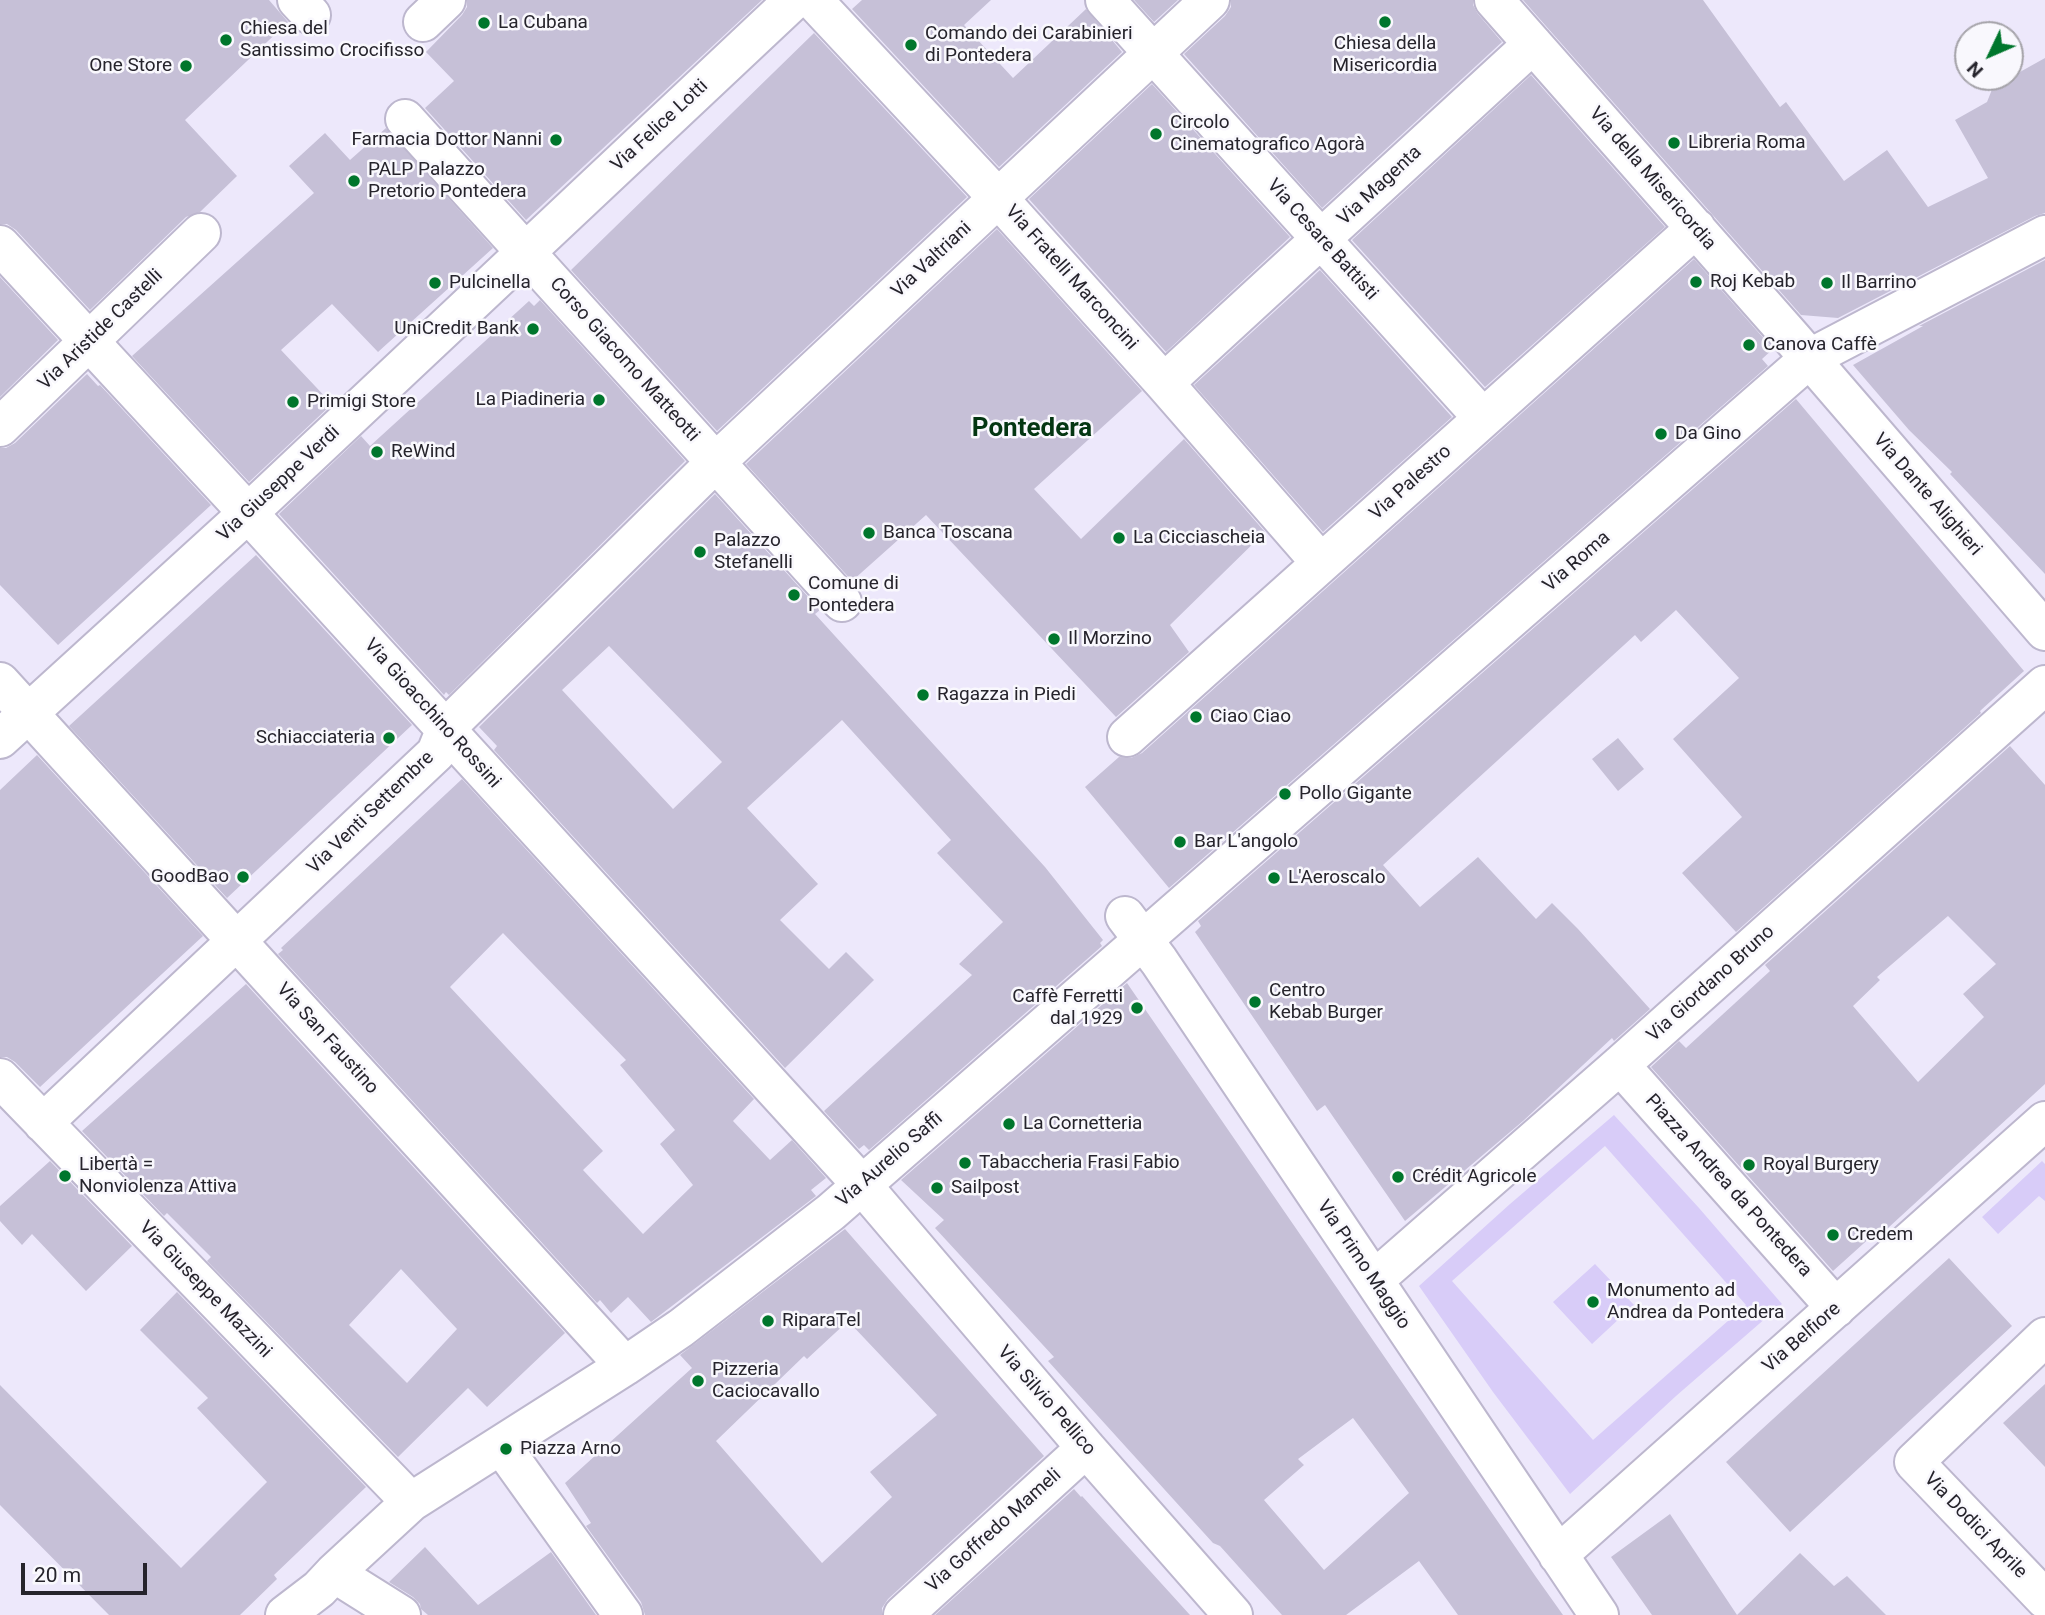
<!DOCTYPE html>
<meta charset="utf-8">
<style>
body{margin:0}
#map{position:relative;width:2045px;height:1615px;overflow:hidden;background:#ede8fb;font-family:Roboto,sans-serif}
canvas{display:block}
.north{position:absolute;left:1954px;top:21px;width:70px;height:70px;box-sizing:border-box;background:#f9f8fd;border:2px solid #a5a3a9;border-radius:50%;rotate:226deg;font-size:19px;font-weight:700;line-height:28px;text-align:center;color:#26242c}
.north::after{content:'';display:block;margin:auto;width:24px;height:32px;background:#00762c;clip-path:polygon(50% 0,100% 100%,50% 72%,0 100%)}
.scale{position:absolute;left:21px;top:1563px;width:126px;height:32px;box-sizing:border-box;border:4px solid #26242c;border-top:0;padding-left:9px;font-size:21px;line-height:24px;white-space:nowrap;color:#26242c;-webkit-text-stroke:5px #f9f8fd;paint-order:stroke}
</style>
<div id="map">
<canvas width="2045" height="1615"></canvas>
<div class="north">N</div>
<div class="scale">20 m</div>
</div>
<script>
const context = document.querySelector('canvas').getContext('2d');
context.lineJoin = 'round';
function paint(path, color) { context.fillStyle = color; context.fill(path, 'evenodd'); }
const toPath = rows => new Path2D(rows.map(r => 'M' + r).join(''));
function stroke(path, color, width, dash) { context.strokeStyle = color; context.lineWidth = width; context.lineCap = dash ? 'butt' : 'round'; context.setLineDash(dash || []); context.stroke(path); }
function label(font, color, halo, rows, align = 'center') {
  context.font = font + ' Roboto,sans-serif'; context.lineWidth = 5; context.setLineDash([]); context.textBaseline = 'middle'; context.strokeStyle = halo; context.fillStyle = color; for (const [text, x, y, turn = 0] of rows) {
    context.save(); context.translate(x, y); context.rotate((+turn || 0) * Math.PI / 180); context.textAlign = isNaN(turn) ? turn : align; if (halo) context.strokeText(text, 0, 0); context.fillText(text, 0, 0); context.restore();
  }
}
const green = toPath([
 [1614,1115,1699,1208,1782,1304,1676,1396,1570,1494,1493,1392,1419,1286,1510,1204],
 [1605,1146,1746,1305,1593,1440,1452,1281],
 [2042,1161,2045,1164,2045,1201,2039,1196,1998,1234,1982,1217],
 [1595,1264,1634,1305,1592,1344,1553,1302]
]);
const building = toPath([
 [0,0,269,0,288,22,185,120,237,176,200,212,186,217,90,310,16,230,7,224,0,224],
 [467,0,762,0,526,220,425,108,454,81,426,52,462,15,467,7],
 [862,0,991,0,964,25,1013,78,1086,9,1122,52,999,167,852,9],
 [1134,0,1178,0,1154,22],
 [1231,0,1473,0,1473,5,1478,14,1502,42,1322,208,1184,54,1225,16,1231,7],
 [1523,0,1703,0,1780,107,1786,102,1844,181,1887,150,1928,207,1988,178,1955,120,1987,102,1993,87,2045,58,2045,213,2035,216,1838,318,1801,315],
 [814,33,967,197,717,431,571,270],
 [1531,75,1665,227,1485,387,1352,240],
 [1152,84,1290,237,1166,352,1029,199],
 [386,128,493,248,378,352,332,304,281,350,332,404,249,482,132,356,314,193,289,166,325,133,350,160],
 [997,229,1142,391,1034,489,1081,539,1184,439,1265,532,1170,625,1189,652,1116,717,926,515,852,581,746,464],
 [1694,259,1773,349,1762,359,1768,366,1169,888,1085,787,1119,757,1131,758,1142,753],
 [2045,260,2045,574,1950,474,1952,472,1909,430,1853,365,1923,326,1919,326],
 [1320,270,1452,417,1323,532,1194,385],
 [0,277,58,340,0,397],
 [540,300,685,461,449,695,446,692,444,695,279,514,361,436,370,446,529,301,534,306],
 [87,374,98,386,100,385,211,505,58,645,0,585,0,448,6,448,15,443],
 [1796,399,2024,671,1980,711,1981,713,1736,932,1682,873,1742,817,1673,739,1739,678,1676,610,1641,642,1635,635,1383,865,1420,907,1478,857,1536,919,1552,903,1578,929,1650,1009,1614,1041,1612,1038,1523,1121,1405,1221,1325,1105,1317,1111,1195,932,1201,926,1198,921],
 [715,494,820,610,815,614,1045,867,1103,940,1100,943,1102,946,869,1150,864,1145,859,1149,824,1111,972,975,959,964,1003,922,937,853,951,840,842,720,747,808,818,884,780,920,829,969,846,952,874,980,785,1068,494,750,497,746,479,727],
 [609,646,722,762,673,809,562,690],
 [256,555,412,725,227,898,69,726],
 [1618,738,1644,769,1618,791,1592,759],
 [2010,746,2045,785,2045,1084,1876,1239,1873,1235,1833,1271,1651,1067,1679,1041,1686,1048,1770,971,1765,965],
 [1948,916,1996,964,1963,994,1984,1017,1918,1082,1853,1006,1880,980,1877,977],
 [37,755,203,936,40,1087,15,1062,7,1057,0,1057,0,790],
 [462,779,754,1099,733,1121,770,1160,792,1140,826,1178,811,1190,816,1196,651,1322,628,1297,611,1313,600,1300,597,1303,278,954,283,950,281,948],
 [503,933,626,1060,620,1065,675,1130,660,1144,693,1185,643,1234,583,1170,603,1151,450,987],
 [1127,983,1536,1577,1563,1615,1458,1615,1419,1561,1346,1615,1282,1615,1220,1546,1213,1543,1048,1361,1054,1357,935,1228,944,1220,901,1180],
 [1353,1418,1409,1493,1324,1570,1264,1500,1304,1465,1298,1459],
 [246,984,565,1333,487,1407,468,1388,398,1457,207,1261,211,1257,167,1213,164,1216,82,1131],
 [401,1269,457,1329,407,1383,349,1325],
 [50,1161,132,1246,86,1291,32,1234,22,1245,0,1221,0,1206],
 [845,1229,1044,1456,888,1599,882,1608,882,1615,645,1615,641,1602,586,1526,591,1523,565,1483,692,1368,680,1355],
 [848,1321,937,1415,870,1472,892,1497,822,1563,716,1441,804,1356,807,1359],
 [1949,1258,2012,1326,1790,1532,1726,1462],
 [177,1292,366,1487,274,1575,277,1579,240,1615,109,1615,0,1505,0,1385,181,1568,267,1482,197,1408,208,1398,140,1330],
 [2045,1384,2045,1467,2003,1423],
 [1074,1489,1081,1497,1082,1496,1190,1615,935,1615],
 [1670,1514,1737,1615,1652,1615,1611,1557],
 [425,1547,478,1605,551,1552,596,1615,428,1615,421,1609,420,1604,413,1597,389,1582],
 [1800,1553,1834,1586,1847,1576,1886,1615,1737,1615]
]);
const minor = toPath([
 [297,0,311,15],
 [813,0,998,198,1164,383,1321,563],
 [1105,0,1483,418],
 [1494,0,1792,338,2045,631],
 [423,22,446,0],
 [405,119,842,602],
 [0,245,248,513,862,1185,1086,1448,1233,1615],
 [1164,383,1533,44],
 [0,427,201,233],
 [0,682,625,1366],
 [1127,737,1696,228],
 [0,739,248,513,794,0],
 [1125,916,1159,961,1599,1615],
 [1620,1065,1836,1308],
 [0,1078,411,1502],
 [43,1123,436,753,446,728,716,462,1210,0],
 [1374,1280,1620,1065,2045,685],
 [2045,1337,1914,1462,2045,1599],
 [501,1445,623,1615],
 [1558,1555,2045,1121],
 [334,1573,401,1615],
 [285,1615,319,1589,334,1573,411,1502,625,1366,681,1328,831,1212,1810,358,2045,235],
 [903,1615,1086,1448]
]);
const markers = [
 [1385,22,7,"#00762c"],
 [484,23,7,"#00762c"],
 [226,40,7,"#00762c"],
 [911,45,7,"#00762c"],
 [186,66,7,"#00762c"],
 [1156,134,7,"#00762c"],
 [556,140,7,"#00762c"],
 [1674,143,7,"#00762c"],
 [354,181,7,"#00762c"],
 [1696,282,7,"#00762c"],
 [435,283,7,"#00762c"],
 [1827,283,7,"#00762c"],
 [533,329,7,"#00762c"],
 [1749,345,7,"#00762c"],
 [599,400,7,"#00762c"],
 [293,402,7,"#00762c"],
 [1661,434,7,"#00762c"],
 [377,452,7,"#00762c"],
 [869,533,7,"#00762c"],
 [1119,538,7,"#00762c"],
 [700,552,7,"#00762c"],
 [794,595,7,"#00762c"],
 [1054,639,7,"#00762c"],
 [923,695,7,"#00762c"],
 [1196,717,7,"#00762c"],
 [389,738,7,"#00762c"],
 [1285,794,7,"#00762c"],
 [1180,842,7,"#00762c"],
 [243,877,7,"#00762c"],
 [1274,878,7,"#00762c"],
 [1255,1002,7,"#00762c"],
 [1137,1008,7,"#00762c"],
 [1009,1124,7,"#00762c"],
 [965,1163,7,"#00762c"],
 [1749,1165,7,"#00762c"],
 [65,1176,7,"#00762c"],
 [1398,1177,7,"#00762c"],
 [937,1188,7,"#00762c"],
 [1833,1235,7,"#00762c"],
 [1593,1302,7,"#00762c"],
 [768,1321,7,"#00762c"],
 [698,1381,7,"#00762c"],
 [506,1449,7,"#00762c"]
];
const poiNames = [
 ["La Cubana",498,23],
 ["Chiesa del",240,29],
 ["Santissimo Crocifisso",240,51],
 ["Comando dei Carabinieri",925,34],
 ["di Pontedera",925,56],
 ["Chiesa della",1385,44,"center"],
 ["Misericordia",1385,66,"center"],
 ["One Store",172,66,"right"],
 ["Circolo",1170,123],
 ["Cinematografico Agorà",1170,145],
 ["Farmacia Dottor Nanni",542,140,"right"],
 ["Libreria Roma",1688,143],
 ["PALP Palazzo",368,170],
 ["Pretorio Pontedera",368,192],
 ["Roj Kebab",1710,282],
 ["Pulcinella",449,283],
 ["Il Barrino",1841,283],
 ["UniCredit Bank",519,329,"right"],
 ["Canova Caffè",1763,345],
 ["La Piadineria",585,400,"right"],
 ["Primigi Store",307,402],
 ["Da Gino",1675,434],
 ["ReWind",391,452],
 ["Banca Toscana",883,533],
 ["La Cicciascheia",1133,538],
 ["Palazzo",714,541],
 ["Stefanelli",714,563],
 ["Comune di",808,584],
 ["Pontedera",808,606],
 ["Il Morzino",1068,639],
 ["Ragazza in Piedi",937,695],
 ["Ciao Ciao",1210,717],
 ["Schiacciateria",375,738,"right"],
 ["Pollo Gigante",1299,794],
 ["Bar L'angolo",1194,842],
 ["GoodBao",229,877,"right"],
 ["L'Aeroscalo",1288,878],
 ["Centro",1269,991],
 ["Kebab Burger",1269,1013],
 ["Caffè Ferretti",1123,997,"right"],
 ["dal 1929",1123,1019,"right"],
 ["La Cornetteria",1023,1124],
 ["Tabaccheria Frasi Fabio",979,1163],
 ["Libertà =",79,1165],
 ["Nonviolenza Attiva",79,1187],
 ["Royal Burgery",1763,1165],
 ["Crédit Agricole",1412,1177],
 ["Sailpost",951,1188],
 ["Credem",1847,1235],
 ["Monumento ad",1607,1291],
 ["Andrea da Pontedera",1607,1313],
 ["RiparaTel",782,1321],
 ["Pizzeria",712,1370],
 ["Caciocavallo",712,1392],
 ["Piazza Arno",520,1449]
];
const streetNames = [
 ["Via Felice Lotti",660,126,-43],
 ["Via della Misericordia",1652,179,49],
 ["Via Magenta",1380,186,-43],
 ["Via Cesare Battisti",1322,240,48],
 ["Via Valtriani",932,260,-43],
 ["Via Fratelli Marconcini",1071,278,48],
 ["Via Aristide Castelli",101,330,-44],
 ["Corso Giacomo Matteotti",624,360,48],
 ["Via Palestro",1411,483,-42],
 ["Via Giuseppe Verdi",279,484,-43],
 ["Via Dante Alighieri",1927,495,49],
 ["Via Roma",1577,562,-41],
 ["Via Gioacchino Rossini",432,714,48],
 ["Via Venti Settembre",371,813,-44],
 ["Via Giordano Bruno",1711,984,-42],
 ["Via San Faustino",327,1039,48],
 ["Via Aurelio Saffi",890,1160,-41],
 ["Piazza Andrea da Pontedera",1728,1186,48],
 ["Via Primo Maggio",1363,1265,56],
 ["Via Giuseppe Mazzini",205,1290,46],
 ["Via Belfiore",1802,1338,-41],
 ["Via Silvio Pellico",1046,1401,49],
 ["Via Dodici Aprile",1975,1526,46],
 ["Via Goffredo Mameli",994,1531,-42]
];
const districtNames = [
 ["Pontedera",1032,429]
];
paint(green, '#d8ccf8');
paint(building, '#c6c0d7');
stroke(minor, '#bdb7ce', 42);
stroke(minor, '#fff', 38);
for (const [x, y, r, color] of markers) { const dot = new Path2D(); dot.arc(x, y, r, 0, 2 * Math.PI); context.fillStyle = color; context.fill(dot); stroke(dot, '#f9f8fd', 2.5); }
label('19px', '#26242c', '#f9f8fd', poiNames, 'left');
label('19px', '#26242c', '#f9f8fd', streetNames);
label('bold 26px', '#043612', '#f9f8fd', districtNames);
</script>
